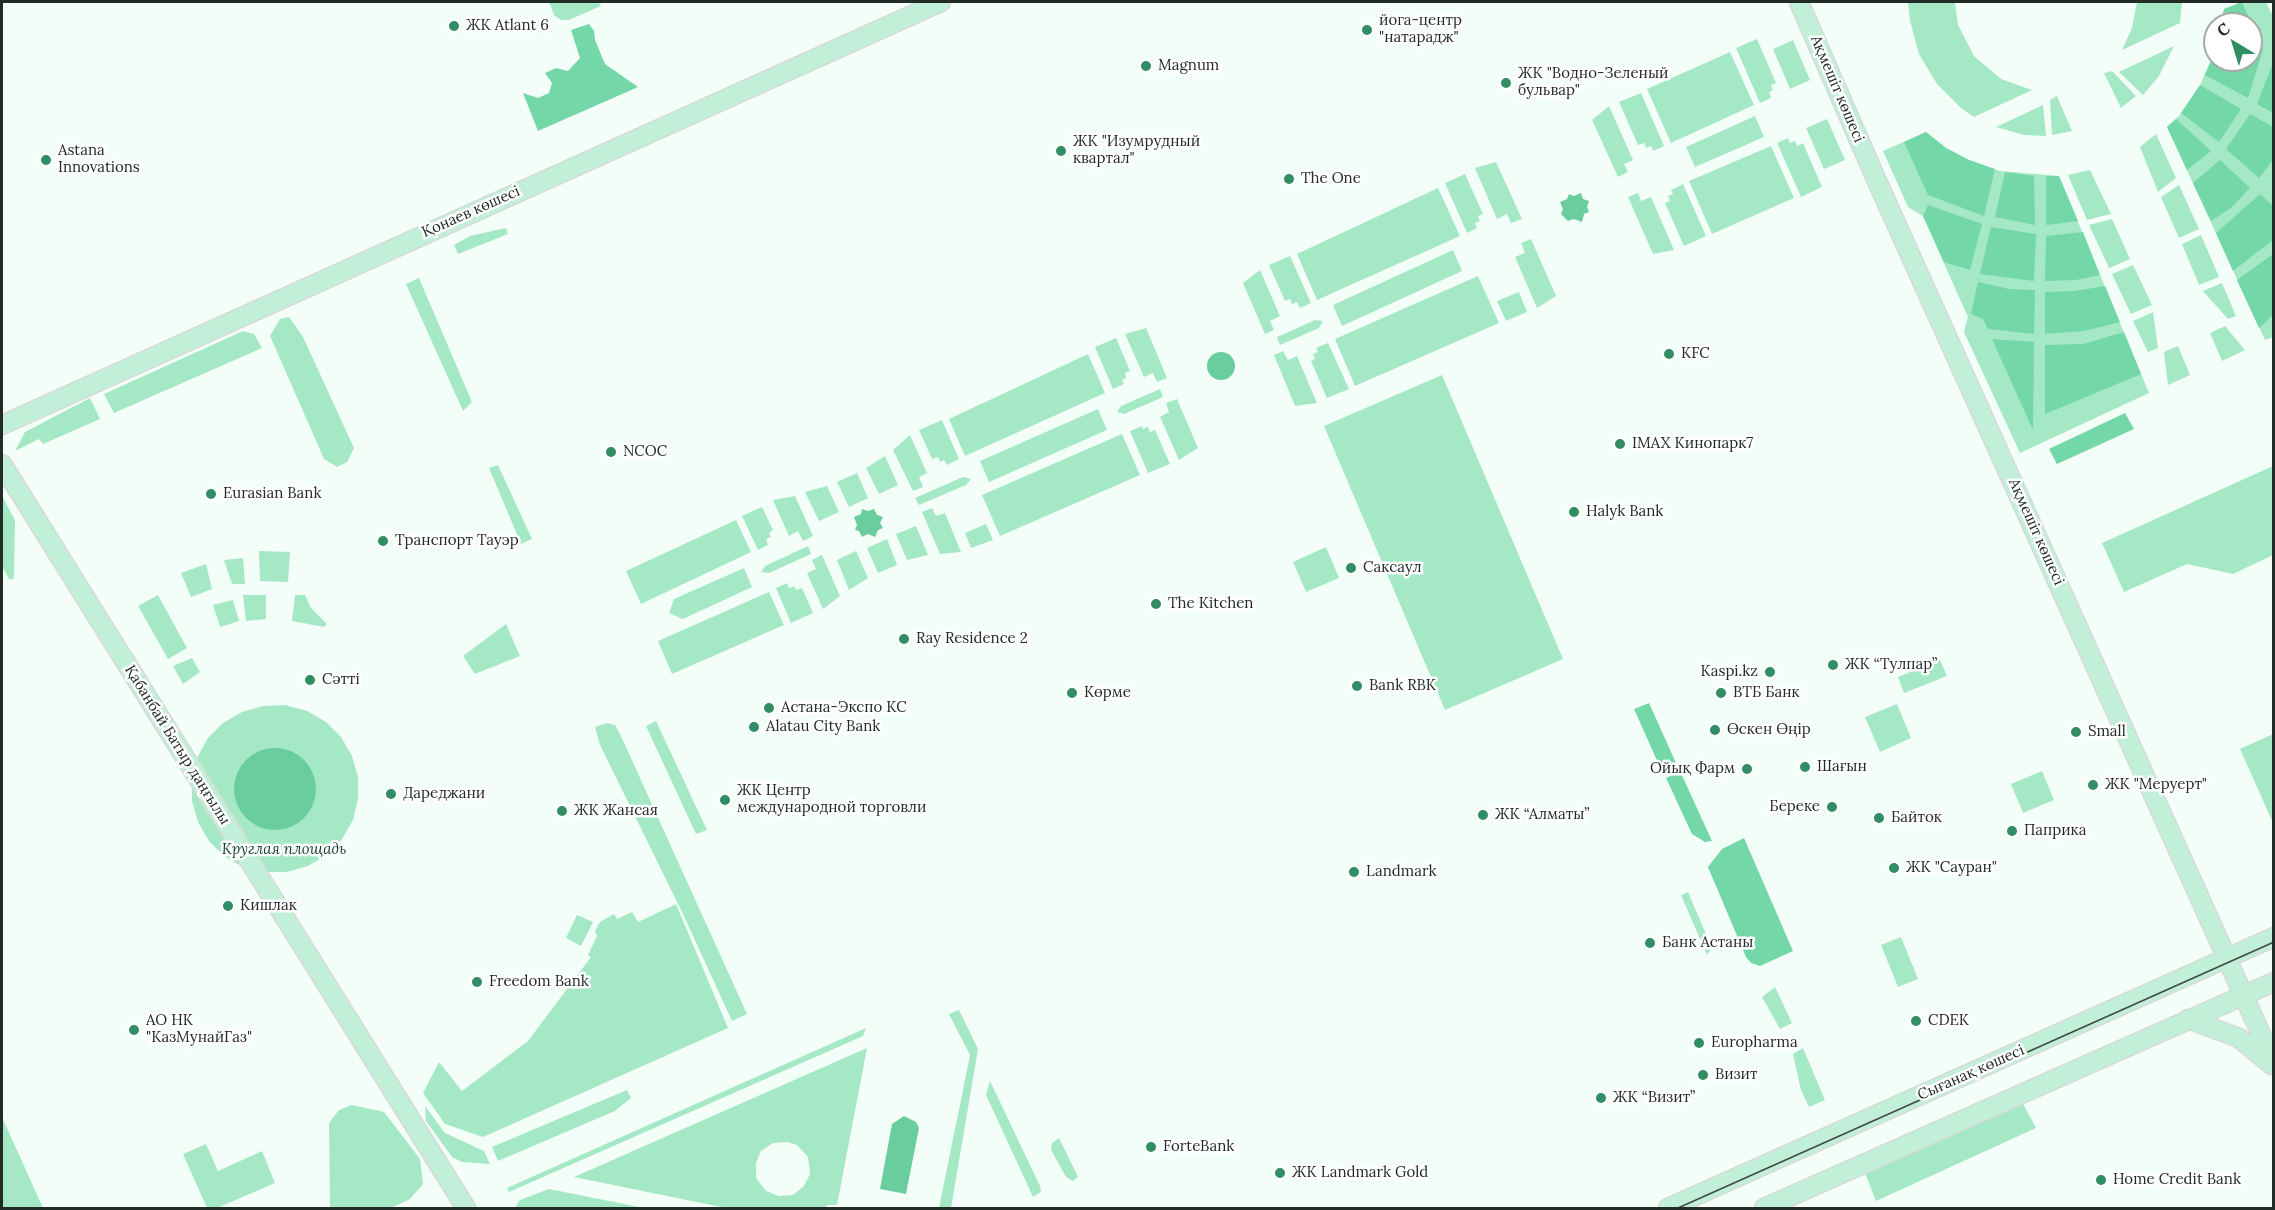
<!DOCTYPE html>
<meta charset="utf-8">
<style>
body{margin:0}
#map{position:relative;width:2275px;height:1210px;overflow:hidden;background:#f4fef9;font-family:Lora,serif}
canvas{display:block}
.frame{position:absolute;inset:0;border:3px solid #222b26;pointer-events:none}
.north{position:absolute;left:2203px;top:12px;width:60px;height:60px;box-sizing:border-box;background:#fff;border:2px solid #a7aaa8;border-radius:50%;rotate:322deg;font-size:16px;font-weight:700;line-height:24px;text-align:center;color:#222b26}
.north::after{content:'';display:block;margin:auto;width:21px;height:27px;background:#308d64;clip-path:polygon(50% 0,100% 100%,50% 72%,0 100%)}
</style>
<div id="map">
<canvas width="2275" height="1210"></canvas>
<div class="frame"></div>
<div class="north">С</div>
</div>
<script>
const context = document.querySelector('canvas').getContext('2d');
context.lineJoin = 'round';
function paint(path, color) { context.fillStyle = color; context.fill(path, 'evenodd'); }
const toPath = rows => new Path2D(rows.map(r => 'M' + r).join(''));
function stroke(path, color, width, dash) { context.strokeStyle = color; context.lineWidth = width; context.lineCap = dash ? 'butt' : 'round'; context.setLineDash(dash || []); context.stroke(path); }
function label(font, color, halo, rows, align = 'center') {
  context.font = font + ' Lora,serif'; context.lineWidth = 5; context.setLineDash([]); context.textBaseline = 'middle'; context.strokeStyle = halo; context.fillStyle = color; for (const [text, x, y, turn = 0] of rows) {
    context.save(); context.translate(x, y); context.rotate((+turn || 0) * Math.PI / 180); context.textAlign = isNaN(turn) ? turn : align; if (halo) context.strokeText(text, 0, 0); context.fillText(text, 0, 0); context.restore();
  }
}
const green = toPath([
 [549,2,599,2,601,6,569,20,561,20,554,15],
 [1908,2,1955,2,1958,25,1974,56,2001,79,2032,90,1974,117,1961,108,1937,84,1919,54,1910,21],
 [2137,2,2182,2,2180,23,2122,50,2132,28],
 [2242,2,2266,2,2274,18,2273,337,2265,340,2167,127,2179,116,2200,85,2215,51,2215,60,2251,60,2251,24,2221,24,2224,9],
 [1757,39,1776,83,1771,85,1773,90,1769,92,1771,98,1760,103,1736,48],
 [1793,40,1810,80,1790,89,1773,49],
 [2174,46,2159,76,2143,95,2119,72],
 [1730,52,1754,105,1671,143,1647,89],
 [2112,71,2136,96,2121,108,2104,73],
 [1641,93,1664,146,1653,151,1651,146,1646,148,1644,143,1638,145,1619,102],
 [2057,96,2072,131,2052,135,2050,100],
 [2043,105,2046,136,2024,135,1996,127],
 [1609,106,1633,160,1624,164,1628,172,1618,177,1592,120],
 [1755,116,1764,137,1695,167,1686,147],
 [1827,119,1845,160,1824,169,1806,128],
 [1926,132,1946,148,1969,160,2000,171,2059,176,2149,393,2020,453,1964,332,1968,317,1946,268,1923,216,1908,207,1883,151],
 [2156,134,2176,178,2158,192,2140,147],
 [1788,138,1790,143,1795,141,1797,146,1803,143,1822,187,1801,197,1777,143],
 [1771,146,1794,198,1712,234,1689,181],
 [1496,162,1522,219,1511,223,1507,214,1497,219,1475,168],
 [2090,170,2111,214,2087,220,2068,175],
 [1465,174,1483,214,1478,216,1480,221,1475,223,1477,228,1467,233,1445,183],
 [1683,184,1706,236,1684,246,1665,203,1670,201,1668,196,1673,194,1671,190],
 [2179,185,2199,229,2179,238,2161,197],
 [1438,188,1460,236,1317,300,1297,254],
 [1638,193,1641,201,1651,197,1674,250,1653,254,1628,197],
 [2112,219,2130,259,2109,268,2089,225],
 [506,228,508,234,458,254,454,245,470,236],
 [2201,235,2219,277,2199,285,2182,244],
 [1531,239,1556,296,1537,308,1515,257,1525,253,1521,243],
 [1453,250,1462,271,1342,326,1333,305],
 [1290,256,1311,303,1300,308,1297,302,1292,304,1290,299,1285,301,1269,265],
 [2133,265,2152,305,2131,314,2112,274],
 [1260,270,1280,316,1270,321,1274,330,1265,334,1243,283],
 [1478,276,1499,323,1355,386,1335,339],
 [419,278,472,402,463,411,406,284],
 [2222,283,2236,316,2228,319,2203,291],
 [1519,292,1527,312,1506,321,1497,301],
 [2153,312,2158,348,2148,352,2133,321],
 [289,317,303,337,354,448,347,462,337,467,324,459,270,336,280,319],
 [1315,320,1323,321,1319,328,1280,345,1277,337],
 [2225,326,2245,350,2222,361,2210,333],
 [1146,328,1167,378,1157,382,1153,373,1144,377,1125,334],
 [243,331,254,334,262,348,114,413,104,394],
 [1116,338,1130,371,1125,373,1126,378,1122,380,1124,384,1113,389,1095,347],
 [1328,343,1349,389,1327,398,1311,361,1315,359,1313,354,1318,352,1316,348],
 [2178,346,2190,375,2168,385,2164,352],
 [1283,351,1288,360,1297,356,1317,403,1295,406,1274,355],
 [1088,354,1105,393,965,456,949,419],
 [1442,375,1563,659,1445,710,1324,426],
 [1160,389,1163,397,1124,414,1117,412,1121,406],
 [90,398,100,419,43,444,39,439,15,451,25,432],
 [1177,399,1198,448,1179,460,1160,417,1169,412,1166,403],
 [1098,409,1107,430,989,482,980,461],
 [942,420,959,459,947,465,944,460,940,462,938,457,932,459,919,430],
 [1142,426,1143,429,1148,427,1150,432,1155,430,1170,464,1148,473,1130,431],
 [1122,434,1140,475,1000,536,982,495],
 [910,435,927,473,919,477,923,487,913,491,893,450],
 [885,456,898,485,879,494,866,468],
 [498,465,532,539,521,544,489,468],
 [2273,466,2273,555,2233,574,2187,564,2124,592,2102,543],
 [857,473,868,498,849,507,837,482],
 [963,477,971,479,966,485,919,505,915,498],
 [827,486,839,512,819,521,805,492],
 [2,496,15,520,14,579,9,579,2,566],
 [795,496,813,536,803,541,798,531,789,536,773,500],
 [762,507,773,530,769,533,771,537,766,539,768,545,758,550,742,516],
 [932,508,936,516,945,513,961,552,940,554,922,512],
 [736,520,751,552,641,604,626,571],
 [986,524,993,540,971,548,965,533],
 [916,526,928,555,907,560,896,534],
 [887,539,897,565,878,573,867,548],
 [808,546,811,554,769,573,761,572,765,566],
 [1326,547,1339,578,1306,592,1293,562],
 [259,551,290,552,288,582,260,581],
 [856,551,868,578,849,590,837,560],
 [822,555,840,596,823,609,807,573,816,569,812,560],
 [243,558,245,584,232,584,224,560],
 [206,564,212,589,191,597,181,573],
 [744,568,752,587,683,619,669,613,674,599],
 [787,583,789,588,794,586,796,590,802,588,813,613,791,623,776,588],
 [769,592,784,625,672,674,658,641],
 [158,595,187,648,168,659,138,606],
 [243,595,266,595,266,619,246,621],
 [295,595,305,595,311,608,327,624,324,627,292,621],
 [233,600,239,621,220,627,213,605],
 [506,624,520,656,475,674,463,656],
 [192,658,200,672,183,684,173,666],
 [1940,660,1947,676,1904,693,1898,677],
 [1897,704,1911,738,1880,752,1865,717],
 [285,705,307,711,326,722,341,737,352,756,358,777,358,799,353,820,342,839,327,855,308,866,287,872,265,872,243,867,224,856,209,841,198,822,192,801,192,779,197,758,208,738,223,723,242,712,263,706],
 [316,787,309,812,252,823,243,814,236,801],
 [656,721,707,830,696,834,646,726],
 [607,723,615,725,621,736,747,1014,732,1021,682,912,600,745,595,727],
 [2273,734,2273,823,2240,749],
 [2042,771,2054,800,2023,813,2011,784],
 [1688,892,1712,948,1707,955,1681,895],
 [676,904,728,1028,483,1137,445,1124,423,1093,439,1062,462,1091,528,1041,591,957,588,955,597,936,595,931,600,922,614,914,617,919,632,912,638,922],
 [577,915,593,922,581,946,566,938],
 [1901,937,1918,979,1898,987,1881,945],
 [1775,987,1792,1023,1780,1029,1762,997],
 [959,1010,978,1049,951,1208,939,1208,970,1055,949,1014],
 [866,1028,863,1036,509,1192,507,1188],
 [867,1048,837,1205,827,1205,826,1208,726,1208,574,1177],
 [787,1142,797,1145,808,1157,810,1174,804,1186,793,1195,779,1196,766,1191,756,1178,756,1163,761,1151,773,1143],
 [1803,1048,1825,1100,1809,1107,1801,1090,1793,1054],
 [990,1081,1040,1186,1041,1192,1033,1197,986,1095],
 [627,1090,631,1098,615,1111,498,1161,492,1147],
 [2022,1102,2036,1128,1876,1201,1865,1173],
 [352,1105,384,1112,420,1159,423,1184,410,1199,391,1208,330,1208,329,1123,339,1110],
 [425,1106,445,1133,484,1151,490,1164,462,1162,452,1157,426,1121],
 [2,1117,43,1208,2,1208],
 [1059,1138,1078,1177,1073,1181,1066,1177,1051,1150,1052,1143],
 [206,1144,218,1171,262,1151,275,1183,217,1208,207,1208,183,1154],
 [549,1189,644,1208,515,1208,520,1200]
]);
const forest = toPath([
 [2242,2,2263,50,2248,98,2205,75,2215,51,2215,60,2251,60,2251,24,2221,24,2224,9],
 [589,24,594,31,595,40,605,64,638,87,538,131,523,93,538,98,549,93,552,83,545,73,556,68,568,71,580,58,571,30],
 [2273,63,2273,113,2257,104],
 [2200,85,2241,109,2219,142,2181,113],
 [2250,114,2273,127,2273,160,2259,178,2226,149],
 [2176,119,2211,151,2187,170,2167,127],
 [1926,132,1946,148,1969,160,1995,169,1984,216,1928,195,1904,142],
 [2220,160,2250,188,2231,208,2211,221,2193,183],
 [2005,172,2034,176,2035,225,1995,217],
 [2046,176,2059,176,2078,221,2046,225],
 [2260,194,2273,206,2273,240,2233,271,2216,233],
 [1928,205,1982,224,1970,270,1944,262,1923,216],
 [1991,227,2036,234,2034,281,1980,274],
 [2083,232,2100,275,2076,280,2045,281,2046,236],
 [2273,254,2273,315,2259,328,2237,280],
 [1978,282,2009,289,2035,290,2034,334,1988,329,1983,319,1971,314],
 [2105,286,2120,322,2084,331,2045,334,2045,292,2075,291],
 [2124,332,2141,374,2045,414,2045,345,2084,344],
 [1992,339,2034,342,2033,430],
 [2125,413,2134,429,2057,464,2049,449],
 [1649,703,1676,763,1664,768,1659,765,1634,709],
 [1680,771,1712,841,1705,842,1692,834,1666,778],
 [1744,838,1793,951,1760,966,1751,963,1746,957,1708,867,1722,849]
]);
const water = toPath([
 [1581,193,1583,199,1589,201,1587,207,1589,212,1584,214,1582,222,1574,219,1568,221,1561,214,1563,209,1560,202,1567,199,1569,194,1574,196],
 '1207 366a14 14 0 1 1 28 0a14 14 0 1 1-28 0Z',
 [862,509,868,511,874,509,877,515,883,517,880,523,883,528,878,530,875,537,868,534,862,537,859,531,855,530,857,525,854,517,861,514],
 '234 789a41 41 0 1 1 82 0a41 41 0 1 1-82 0Z',
 [904,1116,916,1122,919,1128,906,1194,880,1189,892,1124]
]);
const major = toPath([
 [1799,2,1876,179,2274,1063],
 [2,425,941,2],
 [2,464,466,1208],
 [2188,1019,2239,1038,2272,1065],
 [1668,1208,2274,937],
 [1764,1208,2274,982]
]);
const tram = toPath([
 [1678,1208,2274,942]
]);
const markers = [
 [454,26,6,"#308d64"],
 [1367,30,6,"#308d64"],
 [1146,66,6,"#308d64"],
 [1506,83,6,"#308d64"],
 [1061,151,6,"#308d64"],
 [46,160,6,"#308d64"],
 [1289,179,6,"#308d64"],
 [1669,354,6,"#308d64"],
 [1620,444,6,"#308d64"],
 [611,452,6,"#308d64"],
 [211,494,6,"#308d64"],
 [1574,512,6,"#308d64"],
 [383,541,6,"#308d64"],
 [1351,568,6,"#308d64"],
 [1156,604,6,"#308d64"],
 [904,639,6,"#308d64"],
 [1833,665,6,"#308d64"],
 [1770,672,6,"#308d64"],
 [310,680,6,"#308d64"],
 [1357,686,6,"#308d64"],
 [1072,693,6,"#308d64"],
 [1721,693,6,"#308d64"],
 [769,708,6,"#308d64"],
 [754,727,6,"#308d64"],
 [1715,730,6,"#308d64"],
 [2076,732,6,"#308d64"],
 [1805,767,6,"#308d64"],
 [1747,769,6,"#308d64"],
 [2093,785,6,"#308d64"],
 [391,794,6,"#308d64"],
 [725,800,6,"#308d64"],
 [1832,807,6,"#308d64"],
 [562,811,6,"#308d64"],
 [1483,815,6,"#308d64"],
 [1879,818,6,"#308d64"],
 [2012,831,6,"#308d64"],
 [1894,868,6,"#308d64"],
 [1354,872,6,"#308d64"],
 [228,906,6,"#308d64"],
 [1650,943,6,"#308d64"],
 [477,982,6,"#308d64"],
 [1916,1021,6,"#308d64"],
 [134,1030,6,"#308d64"],
 [1699,1043,6,"#308d64"],
 [1703,1075,6,"#308d64"],
 [1601,1098,6,"#308d64"],
 [1151,1147,6,"#308d64"],
 [1280,1173,6,"#308d64"],
 [2101,1180,6,"#308d64"]
];
const poiNames = [
 ["йога-центр",1379,21],
 ["\"натарадж\"",1379,38],
 ["ЖК Atlant 6",466,26],
 ["Magnum",1158,66],
 ["ЖК \"Водно-Зеленый",1518,74],
 ["бульвар\"",1518,91],
 ["ЖК \"Изумрудный",1073,142],
 ["квартал\"",1073,159],
 ["Astana",58,151],
 ["Innovations",58,168],
 ["The One",1301,179],
 ["KFC",1681,354],
 ["IMAX Кинопарк7",1632,444],
 ["NCOC",623,452],
 ["Eurasian Bank",223,494],
 ["Halyk Bank",1586,512],
 ["Транспорт Тауэр",395,541],
 ["Саксаул",1363,568],
 ["The Kitchen",1168,604],
 ["Ray Residence 2",916,639],
 ["ЖК “Тулпар”",1845,665],
 ["Kaspi.kz",1758,672,"right"],
 ["Сәтті",322,680],
 ["Bank RBK",1369,686],
 ["Көрме",1084,693],
 ["ВТБ Банк",1733,693],
 ["Астана-Экспо КС",781,708],
 ["Alatau City Bank",766,727],
 ["Өскен Өңір",1727,730],
 ["Small",2088,732],
 ["Шағын",1817,767],
 ["Ойық Фарм",1735,769,"right"],
 ["ЖК \"Меруерт\"",2105,785],
 ["ЖК Центр",737,791],
 ["международной торговли",737,808],
 ["Дареджани",403,794],
 ["Береке",1820,807,"right"],
 ["ЖК Жансая",574,811],
 ["ЖК “Алматы”",1495,815],
 ["Байток",1891,818],
 ["Паприка",2024,831],
 ["ЖК \"Сауран\"",1906,868],
 ["Landmark",1366,872],
 ["Кишлак",240,906],
 ["Банк Астаны",1662,943],
 ["Freedom Bank",489,982],
 ["АО НК",146,1021],
 ["\"КазМунайГаз\"",146,1038],
 ["CDEK",1928,1021],
 ["Europharma",1711,1043],
 ["Визит",1715,1075],
 ["ЖК “Визит”",1613,1098],
 ["ForteBank",1163,1147],
 ["ЖК Landmark Gold",1292,1173],
 ["Home Credit Bank",2113,1180]
];
const streetNames = [
 ["Ақмешіт көшесі",1837,89,67],
 ["Қонаев көшесі",471,212,-24],
 ["Ақмешіт көшесі",2036,532,66],
 ["Қабанбай Батыр даңғылы",177,745,58],
 ["Сығанақ көшесі",1971,1073,-24]
];
const parkNames = [
 ["Круглая площадь",284,850]
];
paint(green, '#a5e8c5');
paint(forest, '#74d7a7');
paint(water, '#69cd9d');
stroke(major, '#d7d9d8', 21);
stroke(major, '#c2efd8', 18);
stroke(tram, '#404944', 1.5);
for (const [x, y, r, color] of markers) { const dot = new Path2D(); dot.arc(x, y, r, 0, 2 * Math.PI); context.fillStyle = color; context.fill(dot); stroke(dot, '#fff', 2); }
label('15px', '#222b26', '#fff', poiNames, 'left');
label('15px', '#222b26', '#fff', streetNames);
label('italic 15px', '#133e2b', '#fff', parkNames);
</script>
